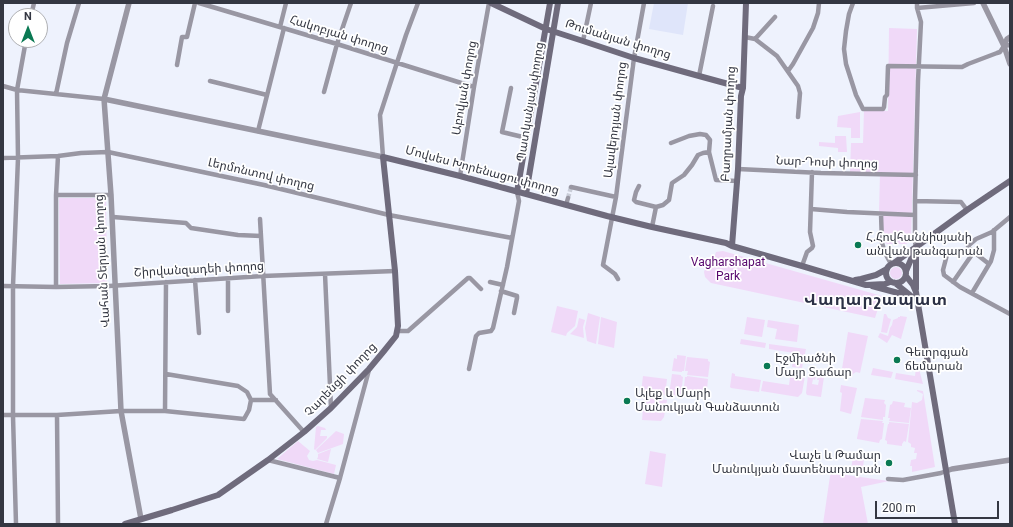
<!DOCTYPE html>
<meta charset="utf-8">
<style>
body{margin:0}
#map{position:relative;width:1013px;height:527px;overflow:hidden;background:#eef2fd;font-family:Roboto,sans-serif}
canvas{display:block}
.frame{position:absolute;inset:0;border:4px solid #343742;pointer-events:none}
.north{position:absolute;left:8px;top:8px;width:40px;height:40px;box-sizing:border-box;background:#fff;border:1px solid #aeafb3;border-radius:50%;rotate:0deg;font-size:11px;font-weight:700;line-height:16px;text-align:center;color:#343742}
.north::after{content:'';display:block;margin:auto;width:14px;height:18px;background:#0a7953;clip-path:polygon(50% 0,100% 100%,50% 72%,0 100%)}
.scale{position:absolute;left:875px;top:501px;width:124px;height:18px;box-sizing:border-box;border:2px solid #343742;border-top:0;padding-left:5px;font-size:12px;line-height:14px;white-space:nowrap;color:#343742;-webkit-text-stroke:3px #fff;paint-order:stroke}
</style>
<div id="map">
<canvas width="1013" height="527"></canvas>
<div class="frame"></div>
<div class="north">N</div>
<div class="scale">200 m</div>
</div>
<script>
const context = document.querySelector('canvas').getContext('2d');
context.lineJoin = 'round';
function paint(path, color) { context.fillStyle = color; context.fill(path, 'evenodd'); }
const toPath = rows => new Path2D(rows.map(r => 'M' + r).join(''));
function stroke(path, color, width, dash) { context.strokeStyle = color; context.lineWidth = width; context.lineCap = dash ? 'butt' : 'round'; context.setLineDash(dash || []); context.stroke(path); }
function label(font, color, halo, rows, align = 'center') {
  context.font = font + ' Roboto,"Noto Sans Armenian",sans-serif'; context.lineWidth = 3.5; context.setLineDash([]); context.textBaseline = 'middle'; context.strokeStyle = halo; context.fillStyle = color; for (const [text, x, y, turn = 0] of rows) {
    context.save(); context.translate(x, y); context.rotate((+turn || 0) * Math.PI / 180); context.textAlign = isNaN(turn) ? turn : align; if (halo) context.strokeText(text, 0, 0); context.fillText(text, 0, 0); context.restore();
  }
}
const built = toPath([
 [654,3,688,3,683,35,649,29]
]);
const green = toPath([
 [889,28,917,29,911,241,906,244,887,244,883,241,883,212,879,212,880,173,850,172,851,143,863,143,864,110,888,111],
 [860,112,860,138,851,138,851,128,837,127,838,116],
 [835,136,846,136,847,152,838,152,838,148,819,146,819,142,835,143],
 [59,198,106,198,107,283,60,284],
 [723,251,882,296,875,318,711,283,705,277,704,272,706,266,713,261,716,252],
 '890 273a6 6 0 1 1 12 0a6 6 0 1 1-12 0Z',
 [557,306,578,311,575,326,567,333,566,336,551,332],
 [588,313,600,317,596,344,587,341,585,328],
 [884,314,886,314,888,318,891,319,887,333,881,332],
 [900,316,907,317,901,339,892,335,887,343,878,337,880,333,888,336,890,328,892,325,893,320,898,318,898,317,900,317],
 [601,317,617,322,614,348,598,344],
 [747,317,765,320,762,337,744,334],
 [579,318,585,320,583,327,584,338,570,334,577,327],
 [768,320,799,325,797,342,775,339,777,329,767,327],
 [848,332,868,336,860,373,856,372,853,374,852,377,841,375],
 [741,339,766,343,765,348,740,344],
 [769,344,806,349,802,368,792,367,794,353,769,349],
 [677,355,686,356,684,371,682,371,682,372,672,371,674,358,677,359],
 [687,357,708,359,708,361,710,362,708,377,687,375,688,371,685,371],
 [873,368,893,372,891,378,871,375],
 [916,368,919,369,923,384,895,379,896,373,915,376],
 [791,371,803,373,805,376,802,393,798,397,761,391,763,381,789,385],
 [732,373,735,374,735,376,761,380,759,392,731,388,730,387],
 [672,374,681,375,681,376,683,377,681,396,669,395],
 [808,375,816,376,815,380,813,379,812,384,818,385,819,380,817,380,818,376,824,377,821,397,807,395,806,393],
 [643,376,667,379,665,395,641,393],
 [687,376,708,379,706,399,683,396,685,377,687,377],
 [841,385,857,388,851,414,840,411,842,393,840,392],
 [917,390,923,391,935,467,912,472,912,466,910,466,911,460,916,459,917,453,914,453,915,448,911,447,911,444,908,442,912,402,917,403,922,400,923,394,917,391],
 [644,397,667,400,664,417,661,421,642,420],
 [865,398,885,400,884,403,886,405,885,417,883,417,883,420,861,417],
 [893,401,905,403,904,407,911,408,909,423,889,421,890,418,888,418,890,405,892,404],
 [861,419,883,421,882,423,884,423,882,439,880,440,879,443,857,439,857,438],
 [889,422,909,424,906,442,904,441,902,444,902,446,887,444,887,441,885,440,888,424,889,424],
 [318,426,325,428,326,430,321,430,320,436,327,436,327,438,315,450,314,449,316,427],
 [336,431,344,434,343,444,318,453,316,450],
 [298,441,310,451,307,456,309,460,313,461,317,460,336,465,334,474,277,459],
 [331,449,328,462,317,459,318,457,318,454],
 [650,451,666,454,662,487,645,484],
 [853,457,864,458,863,468,865,468,865,472,852,471,851,469],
 [832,473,889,481,861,487,868,524,823,524,830,476]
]);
const minorTunnel = toPath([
 [568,198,571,187]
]);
const minor = toPath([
 [199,3,337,44,474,87],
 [853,3,849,14,846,31,844,49,846,64,856,95,863,109,883,109,884,107,885,97,887,95,888,66,962,67,968,64,997,53,1000,52,1004,46,1010,45],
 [917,8,974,3],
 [31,16,34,3],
 [280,27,286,3],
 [745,37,755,39,777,56,798,86,800,93,798,117],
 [755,39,775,17],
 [583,41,591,3],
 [177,65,182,37,187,37,195,3],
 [788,71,793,64,813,28,818,13,819,3],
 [699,76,713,6],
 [210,81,267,95],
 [3,86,17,90,104,99],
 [511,88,502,132,527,138],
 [324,92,337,44,351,3],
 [56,94,67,43,79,3],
 [258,131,284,28],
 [671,143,689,136,700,134,706,135,710,140,709,152,716,180,737,181],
 [383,157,380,115,406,35,418,3],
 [3,158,58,156,81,153,108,152,264,185,389,215,512,238],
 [738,169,821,173,916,175],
 [460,176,474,87,489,3],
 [639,186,636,192,634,200,636,202,656,207],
 [571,187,616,197],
 [56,195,111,195],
 [915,201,961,202,967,210],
 [566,205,568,198],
 [811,209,847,212,915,215],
 [881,214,882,243,885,253,891,264],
 [113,217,186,223,191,228,238,235,261,236],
 [260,219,270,394,304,432],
 [652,227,656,207,663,205,669,200,672,183,684,175,692,165,698,155,703,153,709,152],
 [916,247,915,242,915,201,918,81,921,22,917,8,917,3],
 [948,251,943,270,944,275,960,287,1010,314],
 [989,264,970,249,968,247,969,245,976,239,992,232,1010,217],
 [802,266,807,252,812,248,813,246,810,232,812,172],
 [325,274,331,408],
 [228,279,228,311],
 [618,279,615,274,603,265,616,197,634,58,644,3],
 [195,280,199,333],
 [490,282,503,285],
 [953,282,971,256],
 [3,286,56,287,109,286,263,276,395,271],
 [56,287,56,195,58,156],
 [501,291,517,296,517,298,514,313],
 [972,293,991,261,994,250,994,230],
 [398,331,408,331,468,278,470,278,481,289],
 [469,369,476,336,479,333,491,331,493,328,507,267,519,201,517,192],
 [166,374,238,386,247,392,251,400,276,400],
 [165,411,166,282],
 [3,415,57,415,121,411,165,411,244,419,249,410,251,400],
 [57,415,58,524],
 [268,460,340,478,369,370],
 [888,479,903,480,941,473,946,471],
 [16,524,13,416,13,286,18,158,17,90,26,40],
 [326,524,340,478]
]);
const tertiary = toPath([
 [129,3,104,99,111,195,121,411,141,519],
 [983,3,1004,46,1010,64],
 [1004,46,1007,39,1010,37],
 [104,99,383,157],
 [946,471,952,469,1010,460]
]);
const secondary = toPath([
 [491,3,546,29,583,41,634,58,699,76,743,88],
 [517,192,550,3],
 [526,194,558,3],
 [732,246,738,169,741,96,743,88,746,3],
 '886 273a10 10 0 1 1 20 0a10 10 0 1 1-20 0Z',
 [894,263,967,210,1010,181],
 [906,271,915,250],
 [906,276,913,285,916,292,955,524],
 [855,280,861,279,876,275,887,269],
 [895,283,910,295],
 [872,286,913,297],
 [916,289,916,247],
 [125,524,172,510,218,495,268,460,304,432,331,408,369,369,384,351,396,336,398,326,395,271,383,157,460,176,607,216,652,227,726,243,732,246,802,266,866,285,885,284,890,282]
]);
const markers = [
 [858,245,4,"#0a7953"],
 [897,360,4,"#0a7953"],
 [767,366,4,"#0a7953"],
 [627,401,4,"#0a7953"],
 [889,463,4,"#0a7953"]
];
const streetNames = [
 ["Հակոբյան փողոց",339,35,17],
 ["Թումանյան փողոց",618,40,17],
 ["Աբովյան փողոց",465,88,-80],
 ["Պատկանյան փողոց",531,102,-81],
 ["Ալավերդյան փողոց",616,120,-83],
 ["Բաղրամյան փողոց",729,124,-87],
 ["Նար-Դոսի փողոց",827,163,2],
 ["Մովսես Խորենացու փողոց",482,171,15],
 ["Լերմոնտով փողոց",261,175,13],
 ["Վահան Տերյան փողոց",103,261,-93],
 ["Շիրվանզադեի փողոց",199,270,-3],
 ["Չարենցի փողոց",341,380,-46]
];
const poiNames = [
 ["Հ.Հովհաննիսյանի",866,238],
 ["անվան թանգարան",866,252],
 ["Գեւորգյան",905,353],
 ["ճեմարան",905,367],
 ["Էջմիածնի",775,359],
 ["Մայր Տաճար",775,373],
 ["Ալեք և Մարի",635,394],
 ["Մանուկյան Գանձատուն",635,408],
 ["Վաչե և Թամար",881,456,"right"],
 ["Մանուկյան մատենադարան",881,470,"right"]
];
const parkNames = [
 ["Vagharshapat",728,263],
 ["Park",728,277]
];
const districtNames = [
 ["Վաղարշապատ",876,301]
];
paint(built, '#dfe5fa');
paint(green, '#f0d9f8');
stroke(minorTunnel, '#c9cdd8', 4.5, [4.5, 2]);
stroke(minor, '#9997a3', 4.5);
stroke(tertiary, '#9997a3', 5.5);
stroke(secondary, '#6f6b7c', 6);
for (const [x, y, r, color] of markers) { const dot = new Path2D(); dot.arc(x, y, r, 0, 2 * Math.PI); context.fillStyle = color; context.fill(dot); stroke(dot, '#fff', 1.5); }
label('12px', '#343742', '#fff', streetNames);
label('12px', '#343742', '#fff', poiNames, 'left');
label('12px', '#57076d', '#fff', parkNames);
context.letterSpacing = '1px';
label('bold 16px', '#2b3045', '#fff', districtNames);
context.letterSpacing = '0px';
</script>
